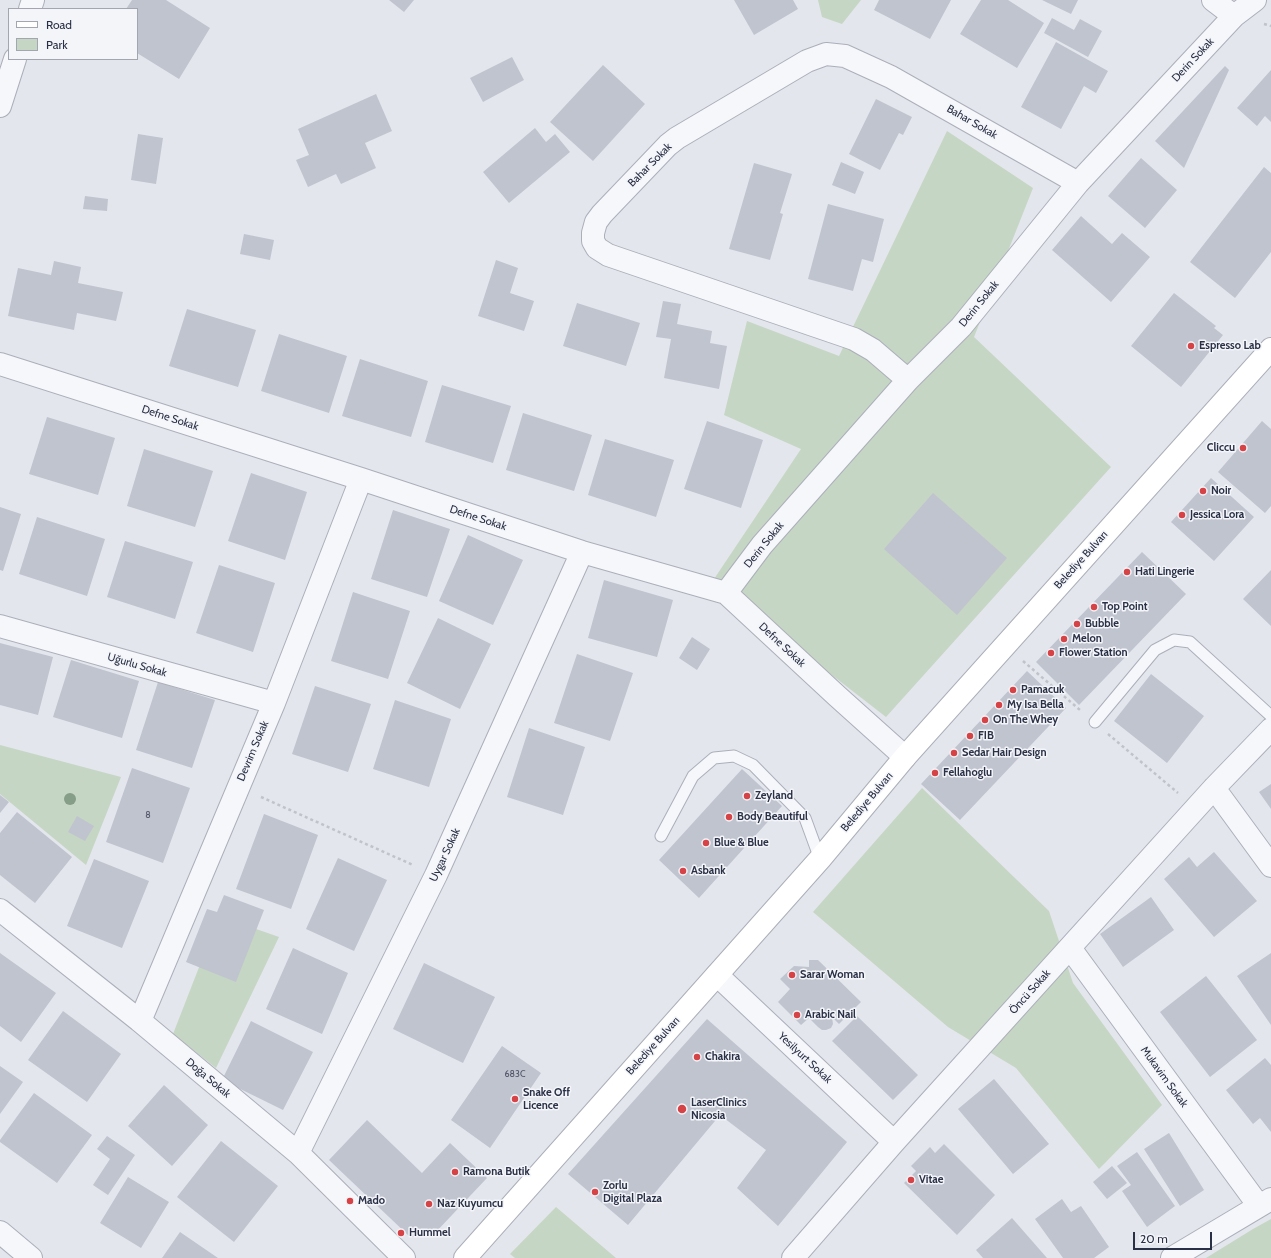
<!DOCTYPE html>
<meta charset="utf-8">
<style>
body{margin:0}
#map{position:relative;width:1271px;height:1258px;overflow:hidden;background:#e3e6ec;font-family:Cabin,sans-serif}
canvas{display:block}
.legend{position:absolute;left:8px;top:8px;width:130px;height:52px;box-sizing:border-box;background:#f3f5f9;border:1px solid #a3a6b1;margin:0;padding:5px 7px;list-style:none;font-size:12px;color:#2a3046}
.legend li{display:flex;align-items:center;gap:8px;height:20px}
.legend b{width:20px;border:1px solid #a3a6b1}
.scale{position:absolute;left:1133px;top:1232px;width:79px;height:18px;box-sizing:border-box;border:2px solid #2a3046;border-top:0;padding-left:5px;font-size:12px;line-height:14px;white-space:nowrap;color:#2a3046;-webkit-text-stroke:3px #f3f5f9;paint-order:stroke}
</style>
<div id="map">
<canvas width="1271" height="1258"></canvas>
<ul class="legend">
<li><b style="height:5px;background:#fff"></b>Road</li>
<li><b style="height:11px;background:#c6d6c4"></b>Park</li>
</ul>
<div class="scale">20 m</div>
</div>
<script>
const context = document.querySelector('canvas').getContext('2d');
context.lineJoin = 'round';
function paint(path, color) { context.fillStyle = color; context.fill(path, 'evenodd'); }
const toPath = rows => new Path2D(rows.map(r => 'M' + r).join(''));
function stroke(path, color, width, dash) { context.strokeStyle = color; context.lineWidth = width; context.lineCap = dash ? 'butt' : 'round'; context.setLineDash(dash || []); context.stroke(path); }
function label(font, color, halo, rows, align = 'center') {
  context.font = font + ' Cabin,sans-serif'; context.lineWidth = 3; context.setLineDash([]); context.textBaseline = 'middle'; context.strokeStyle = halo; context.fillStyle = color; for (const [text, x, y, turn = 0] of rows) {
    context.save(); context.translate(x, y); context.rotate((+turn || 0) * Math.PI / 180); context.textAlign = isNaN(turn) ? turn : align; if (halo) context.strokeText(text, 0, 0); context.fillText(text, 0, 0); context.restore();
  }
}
const green = toPath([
 [818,0,861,0,842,24,822,17],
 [947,131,1033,188,974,337,1111,467,886,717,712,582,801,449,724,415,747,321,839,356],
 [0,745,121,777,86,865,0,794],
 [922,788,1049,911,1073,983,1162,1105,1099,1169,1016,1068,948,1027,813,912],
 [219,916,279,937,216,1068,173,1034],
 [556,1207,616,1258,515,1258,510,1254],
 [1271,1219,1271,1258,1206,1258,1253,1229]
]);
const building = toPath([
 [132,0,166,0,210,28,179,79,137,53,137,9,126,9],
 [389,0,414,0,404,12],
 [734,0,793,0,798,9,754,35],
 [879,0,951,0,930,39,874,10],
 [981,0,1008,0,1044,23,1017,68,960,34],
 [1042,0,1078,0,1071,14],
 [1052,18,1074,30,1080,19,1102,31,1088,57,1044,33],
 [1056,42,1108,71,1096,93,1084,86,1061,129,1021,107],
 [512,57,524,80,483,102,470,78],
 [603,65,645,104,593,161,550,122],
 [1225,66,1229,70,1184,168,1155,141],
 [1271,70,1271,122,1265,116,1257,126,1237,108],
 [376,94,392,131,365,143,376,168,341,184,336,174,308,187,296,160,309,155,298,129],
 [876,99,912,117,903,135,899,133,880,170,849,154],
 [535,128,546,142,555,134,570,152,509,203,483,172],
 [138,134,163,138,156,184,131,180],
 [1141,158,1177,190,1145,228,1108,196],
 [841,162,864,172,855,194,832,185],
 [754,163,792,174,780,213,783,214,770,260,729,249],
 [1264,167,1271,173,1271,252,1235,298,1190,262],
 [85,196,108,199,107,211,83,209],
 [828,204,884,219,873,262,862,259,853,291,808,279],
 [1081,216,1112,244,1122,233,1150,257,1111,302,1052,250],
 [244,234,274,240,270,260,240,254],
 [496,260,518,268,510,293,534,301,524,331,478,316],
 [54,261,81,267,78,283,123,292,116,321,77,313,74,330,8,316,18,268,51,275],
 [1174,293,1216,326,1214,328,1223,335,1181,387,1131,346],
 [663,301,681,304,677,324,712,331,710,343,727,346,719,389,664,378,671,339,656,337],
 [577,303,640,323,626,366,563,346],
 [187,309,256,330,238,387,169,366],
 [279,334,347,356,329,413,261,391],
 [360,359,428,381,411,437,342,416],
 [442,385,511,406,493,463,425,442],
 [523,413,592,435,574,491,506,470],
 [47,417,115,438,98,495,29,474],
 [707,421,763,440,741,508,684,489],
 [1262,421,1271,429,1271,506,1265,513,1218,472],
 [605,439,674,460,656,517,588,495],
 [144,449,213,471,195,527,127,506],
 [251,473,307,492,285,560,228,541],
 [1211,478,1254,517,1214,561,1171,522],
 [933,493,1007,558,957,615,884,549],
 [0,507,21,514,3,571,0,570],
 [393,510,450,529,427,597,371,579],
 [37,517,105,539,87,596,19,574],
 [468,535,523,560,493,625,439,601],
 [125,541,193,562,175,619,107,597],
 [1142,552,1186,594,1079,705,1036,662],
 [219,565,275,583,253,652,196,633],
 [1271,570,1271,626,1243,599],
 [604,580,673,600,657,657,588,638],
 [353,592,410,611,388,679,331,661],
 [438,618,491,644,460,709,407,683],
 [692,637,710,649,697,670,679,658],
 [0,643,53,657,38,715,0,705],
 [577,654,633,673,610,741,554,723],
 [71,660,139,681,122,738,53,717],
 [1027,671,1066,708,960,820,921,784],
 [1151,674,1204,716,1167,763,1114,721],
 [158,682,215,700,192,768,136,750],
 [315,686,371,704,348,772,292,754],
 [395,700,451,719,429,787,373,769],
 [529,728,585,747,563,815,507,797],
 [132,768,190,788,163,863,106,842],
 [742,769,782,806,699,898,659,860],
 [1271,784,1271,809,1259,792],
 [0,795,9,802,0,813],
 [17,812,72,857,35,903,0,875,0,833],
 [264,814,318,835,291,909,236,889],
 [77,816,94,826,85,841,68,832],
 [1214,852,1257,901,1214,937,1164,879,1189,857,1197,867],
 [338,858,387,880,354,951,306,929],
 [94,859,149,881,122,948,67,926],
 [224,895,264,910,236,982,186,962,207,909,217,912],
 [1151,897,1174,930,1123,967,1100,934],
 [293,948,348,973,322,1034,266,1009],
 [0,953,56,993,21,1042,0,1026],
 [1271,953,1271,1025,1237,976],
 [809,960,818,960,861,1002,839,1024,832,1017,833,1024,831,1028,826,1030,822,1030,818,1027,809,1018,801,1025,778,1002,790,989,780,979,794,966,809,967],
 [424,963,495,997,463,1063,393,1029],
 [1206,976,1257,1040,1210,1077,1160,1012],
 [63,1011,121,1054,87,1102,28,1060],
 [857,1016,918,1075,893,1100,832,1041],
 [707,1019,847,1142,778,1226,737,1188,766,1150,720,1115,628,1225,568,1174],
 [251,1021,313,1052,283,1110,222,1080],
 [502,1046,541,1073,490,1148,451,1120],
 [1265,1058,1271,1065,1271,1132,1260,1118,1253,1124,1226,1090],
 [0,1066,23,1082,0,1114],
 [994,1079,1049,1144,1013,1174,958,1109],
 [164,1085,208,1125,172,1166,128,1126],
 [34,1093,92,1135,57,1183,0,1142,0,1140],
 [367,1120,422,1173,450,1143,487,1178,435,1233,422,1237,410,1237,329,1160],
 [1169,1133,1204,1190,1180,1206,1144,1149],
 [107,1136,135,1155,108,1195,93,1185,110,1159,97,1149],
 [221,1141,278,1186,234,1242,177,1197],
 [944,1144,995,1195,957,1235,904,1183,916,1171,911,1166,930,1147,935,1153],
 [1137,1152,1175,1206,1147,1227,1122,1191,1131,1185,1117,1166],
 [1112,1166,1127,1183,1107,1199,1093,1182],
 [128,1177,169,1202,141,1248,100,1223],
 [1062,1199,1071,1212,1081,1206,1109,1247,1094,1258,1063,1258,1035,1219],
 [1012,1218,1047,1258,983,1258,976,1250],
 [180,1232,218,1258,162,1258]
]);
const path = toPath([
 [1264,24,1271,26],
 [1023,661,1080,710],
 [1108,734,1178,793],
 [261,797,413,865]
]);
const service = toPath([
 [1095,722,1155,650,1174,640,1190,642,1271,716],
 [661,836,693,776,714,758,734,756,753,765,805,818,820,859]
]);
const minor = toPath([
 [1213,0,1234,16],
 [30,9,33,0],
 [0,106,15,59],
 [0,364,361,479,582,552,726,593,837,696,905,757],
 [908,380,873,350,854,339,608,255,597,248,593,241,593,233,596,222,602,214,668,145,677,138,807,61,826,54,845,56,891,77,1078,183],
 [726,593,762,545,908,380,961,327,1078,183,1234,16,1255,0],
 [0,626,274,703],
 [1214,788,1271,866],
 [0,910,140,1021,298,1153,404,1258],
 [1070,948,1259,1206],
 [717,975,894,1142],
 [140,1021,274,703,361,479],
 [298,1153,436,875,582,552],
 [793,1258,894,1142,1214,788,1271,729],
 [1172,1258,1271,1199]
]);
const tertiary = toPath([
 [0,1232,31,1258]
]);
const secondary = toPath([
 [465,1258,820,859,905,757,1271,349]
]);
const trees = [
 [70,799]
];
const markers = [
 [1191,346,4,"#d64347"],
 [1243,448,4,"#d64347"],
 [1203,491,4,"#d64347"],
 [1182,515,4,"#d64347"],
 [1127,572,4,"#d64347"],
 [1094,607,4,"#d64347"],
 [1077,624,4,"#d64347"],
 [1064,639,4,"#d64347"],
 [1051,653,4,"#d64347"],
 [1013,690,4,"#d64347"],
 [999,705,4,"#d64347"],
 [985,720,4,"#d64347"],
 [970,736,4,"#d64347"],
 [954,753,4,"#d64347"],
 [935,773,4,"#d64347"],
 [747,796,4,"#d64347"],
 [729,817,4,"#d64347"],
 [706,843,4,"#d64347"],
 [683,871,4,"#d64347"],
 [792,975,4,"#d64347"],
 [797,1015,4,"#d64347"],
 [697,1057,4,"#d64347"],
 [515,1099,4,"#d64347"],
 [682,1109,5,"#d64347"],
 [455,1172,4,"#d64347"],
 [911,1180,4,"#d64347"],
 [595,1192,4,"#d64347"],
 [350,1201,4,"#d64347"],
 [429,1204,4,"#d64347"],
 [401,1233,4,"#d64347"]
];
const numberNames = [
 ["8",148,815],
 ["683C",515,1074]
];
const streetNames = [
 ["Derin Sokak",1193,60,-47],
 ["Bahar Sokak",972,122,30],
 ["Bahar Sokak",650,165,-45],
 ["Derin Sokak",979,304,-51],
 ["Defne Sokak",170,418,18],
 ["Defne Sokak",478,518,18],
 ["Derin Sokak",764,545,-51],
 ["Belediye Bulvarı",1081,560,-48],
 ["Defne Sokak",782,645,43],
 ["Uğurlu Sokak",137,665,16],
 ["Devrim Sokak",253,751,-67],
 ["Belediye Bulvarı",867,802,-50],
 ["Uygar Sokak",445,855,-65],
 ["Öncü Sokak",1030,992,-48],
 ["Belediye Bulvarı",653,1046,-48],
 ["Yesilyurt Sokak",805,1058,43],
 ["Mukavim Sokak",1164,1077,54],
 ["Doğa Sokak",208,1078,40]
];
const poiNames = [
 ["Espresso Lab",1199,346],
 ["Cliccu",1235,448,"right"],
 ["Noir",1211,491],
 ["Jessica Lora",1190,515],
 ["Hati Lingerie",1135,572],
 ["Top Point",1102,607],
 ["Bubble",1085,624],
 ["Melon",1072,639],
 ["Flower Station",1059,653],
 ["Pamacuk",1021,690],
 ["My Isa Bella",1007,705],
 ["On The Whey",993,720],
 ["FIB",978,736],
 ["Sedar Hair Design",962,753],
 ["Fellahoglu",943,773],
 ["Zeyland",755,796],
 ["Body Beautiful",737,817],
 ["Blue & Blue",714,843],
 ["Asbank",691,871],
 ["Sarar Woman",800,975],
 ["Arabic Nail",805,1015],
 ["Chakira",705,1057],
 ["Snake Off",523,1093],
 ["Licence",523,1106],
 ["LaserClinics",691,1103],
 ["Nicosia",691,1116],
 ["Ramona Butik",463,1172],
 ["Vitae",919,1180],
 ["Zorlu",603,1186],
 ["Digital Plaza",603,1199],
 ["Mado",358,1201],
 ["Naz Kuyumcu",437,1204],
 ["Hummel",409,1233]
];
paint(green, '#c6d6c4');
paint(building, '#c0c4cf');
stroke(service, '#acafba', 13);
stroke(minor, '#acafba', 24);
stroke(tertiary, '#acafba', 24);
stroke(secondary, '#acafba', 24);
stroke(path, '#c1c3cb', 2.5, [3, 3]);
stroke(service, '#f6f7fa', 11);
stroke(minor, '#f6f7fa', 22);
stroke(tertiary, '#f6f7fa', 22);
stroke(secondary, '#fff', 22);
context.fillStyle = '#869d88';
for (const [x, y] of trees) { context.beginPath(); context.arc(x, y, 6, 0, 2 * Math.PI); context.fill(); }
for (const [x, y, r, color] of markers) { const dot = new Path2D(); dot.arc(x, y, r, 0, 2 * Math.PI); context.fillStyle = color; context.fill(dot); stroke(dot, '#f3f5f9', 1.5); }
label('9px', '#505568', null, numberNames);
label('11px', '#2a3046', '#f3f5f9', streetNames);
label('bold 11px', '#2a3046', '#f3f5f9', poiNames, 'left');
</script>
